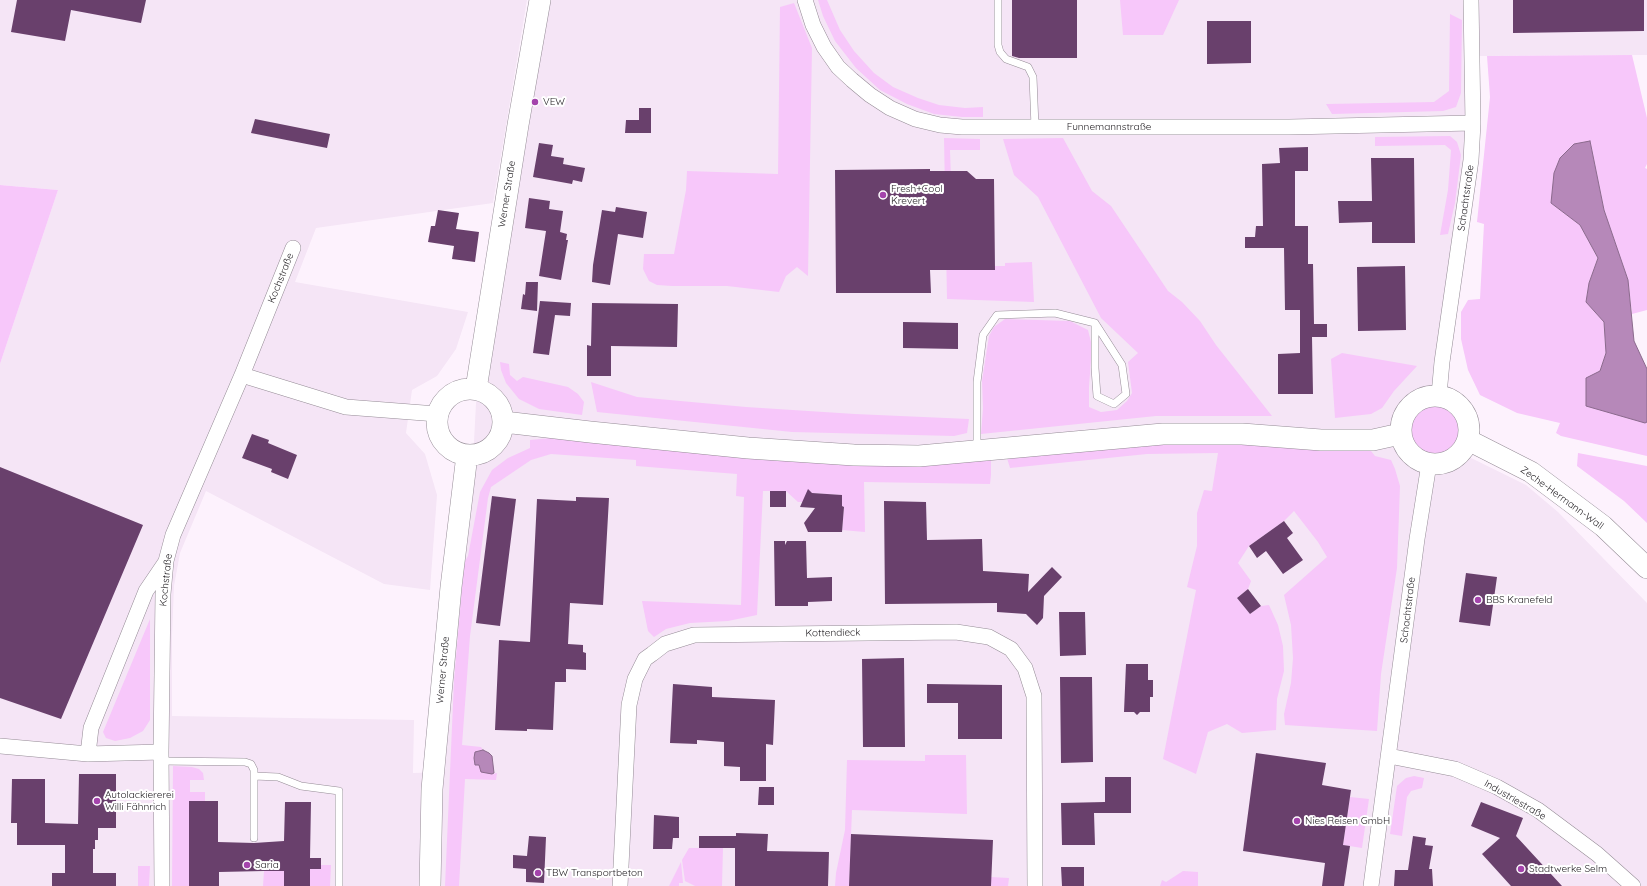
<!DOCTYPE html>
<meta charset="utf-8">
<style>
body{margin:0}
canvas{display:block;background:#fdf2fd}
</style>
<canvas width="1647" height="886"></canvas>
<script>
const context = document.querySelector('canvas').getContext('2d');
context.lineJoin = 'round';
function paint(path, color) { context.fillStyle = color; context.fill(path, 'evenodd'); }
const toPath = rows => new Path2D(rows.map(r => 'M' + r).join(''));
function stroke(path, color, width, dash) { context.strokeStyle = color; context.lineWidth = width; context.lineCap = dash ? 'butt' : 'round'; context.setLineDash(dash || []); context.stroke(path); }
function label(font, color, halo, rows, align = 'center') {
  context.font = font + ' Quicksand,sans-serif'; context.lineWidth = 4; context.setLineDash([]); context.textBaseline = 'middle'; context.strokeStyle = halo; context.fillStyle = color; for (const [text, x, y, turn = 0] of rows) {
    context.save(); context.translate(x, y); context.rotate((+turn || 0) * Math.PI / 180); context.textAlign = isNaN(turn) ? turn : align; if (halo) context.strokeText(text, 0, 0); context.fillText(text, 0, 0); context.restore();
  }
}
const built = toPath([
 [0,0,527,0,493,203,316,228,295,282,468,312,456,349,437,376,412,390,406,433,425,454,437,495,430,590,384,584,206,491,180,553,174,586,172,636,172,716,414,720,413,773,445,772,454,618,473,461,477,384,542,0,1647,0,1647,55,1478,56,1444,392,1454,397,1467,410,1472,424,1471,439,1463,454,1526,485,1558,512,1647,603,1647,886,0,886,0,364,58,190,0,185]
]);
const green = toPath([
 [818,0,827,0,840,30,854,51,874,73,893,87,918,98,939,105,965,108,983,107,983,117,962,117,934,114,907,104,880,90,856,68,835,41,823,16],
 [1120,0,1179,0,1163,35,1123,35],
 [794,3,812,48,808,276,797,267,786,276,779,292,727,286,672,286,657,285,649,281,643,269,644,254,674,254,686,190,687,171,778,174,780,7],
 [1450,14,1462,20,1461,93,1456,107,1443,111,1332,114,1326,104,1434,102,1449,91],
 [1632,55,1647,118,1647,164,1645,168,1647,169,1647,310,1632,314,1628,280,1604,210,1590,141,1551,203,1580,225,1598,258,1589,283,1586,302,1604,322,1606,353,1600,371,1645,423,1647,422,1647,456,1561,436,1556,433,1560,423,1517,413,1480,395,1468,370,1461,339,1461,312,1468,300,1480,299,1484,224,1477,222,1490,97,1487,56],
 [1450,136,1457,142,1461,155,1455,203,1448,234,1440,235,1448,190,1451,150,1445,145,1375,146,1375,137],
 [944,138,980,139,980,150,950,150,951,180,995,266,1005,266,1005,263,1032,262,1034,302,947,299],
 [1063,138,1092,191,1111,206,1168,291,1182,302,1200,321,1216,345,1272,416,1156,416,981,434,983,408,982,381,989,336,994,327,1005,319,1070,321,1088,330,1092,346,1089,387,1089,407,1101,412,1117,410,1127,401,1132,393,1128,362,1138,353,1101,318,1038,197,1014,175,1003,139],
 [0,185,58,190,0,364],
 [1342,353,1417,366,1394,391,1382,408,1371,414,1335,418,1331,359],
 [500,362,509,364,510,375,517,381,523,377,568,387,578,394,584,402,582,415,539,409,519,399,506,383,501,370],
 [591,382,637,397,746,407,855,414,969,419,967,433,954,436,792,432,597,412],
 [1432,402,1441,403,1449,406,1455,412,1460,420,1461,429,1460,438,1456,446,1449,452,1436,457,1436,454,1424,452,1424,455,1418,453,1409,441,1407,432,1408,423,1411,415,1416,408,1424,404],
 [551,438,644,446,991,459,991,475,990,484,864,482,865,532,842,530,844,507,842,506,842,495,812,493,808,492,805,496,807,502,798,502,786,491,763,491,757,615,728,621,690,623,666,629,654,637,648,631,642,601,741,605,744,497,736,496,737,474,636,466,636,460,551,454,531,460,491,487,488,498,470,636,462,745,481,747,483,750,476,752,479,765,492,774,497,773,496,780,465,779,459,886,445,886,454,681,464,563,468,556,480,492,492,470,508,458,530,448,530,440],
 [1183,441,1371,451,1375,456,1391,460,1395,469,1400,486,1397,568,1381,674,1377,731,1285,725,1284,714,1291,683,1293,658,1291,625,1284,595,1327,557,1318,542,1294,511,1284,521,1249,546,1238,563,1251,581,1248,589,1237,598,1250,614,1261,606,1269,605,1278,625,1283,646,1284,671,1277,699,1276,730,1242,733,1227,724,1208,732,1196,774,1163,759,1196,590,1187,587,1197,546,1197,513,1204,490,1212,491,1218,453,1147,454,1010,468,1007,458],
 [1578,453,1647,466,1647,523,1624,501,1577,466],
 [150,619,150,720,143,731,130,738,115,741,106,738,103,732],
 [925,755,966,755,967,814,852,810,849,886,835,886,836,873,845,830,847,760,925,761],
 [173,766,192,767,199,769,203,773,204,780,190,780,190,792,205,792,205,802,189,802,189,886,172,886],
 [1414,776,1424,778,1422,788,1411,791,1407,797,1402,836,1390,834,1397,786,1406,778],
 [1350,797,1369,799,1362,848,1343,845],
 [689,848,723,848,722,886,695,886,685,881,682,860],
 [681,862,683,883,679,883,679,886,669,886],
 [321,865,331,865,330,886,310,886,310,869,321,869],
 [138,866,150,866,149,886,138,886],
 [264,871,284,871,284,886,263,886],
 [1183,871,1198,872,1198,886,1160,886,1162,880,1166,882],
 [991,877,1009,878,1008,886,991,886]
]);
const water = toPath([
 [1590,141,1604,210,1628,280,1634,341,1647,369,1647,422,1645,423,1586,406,1586,378,1600,371,1606,353,1604,322,1586,302,1589,283,1598,258,1580,225,1551,203,1554,173,1560,158,1574,144,1590,141],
 [483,750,489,753,492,756,494,773,492,774,481,772,479,765,475,765,474,758,475,752,483,750]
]);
const building = toPath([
 [17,0,146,0,141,23,71,10,65,41,11,32],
 [1012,0,1077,0,1077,58,1019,58,1012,56],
 [1513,0,1644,0,1644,31,1513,33],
 [1207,21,1251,21,1251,63,1207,64],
 [639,108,651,108,651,133,625,133,626,120,639,120],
 [255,119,330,134,327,148,251,133],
 [539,143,553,145,551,156,564,158,563,164,585,168,582,182,573,180,572,184,533,177],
 [1308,147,1308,171,1295,171,1295,226,1308,226,1308,264,1313,264,1314,324,1327,324,1327,337,1312,337,1313,394,1278,394,1278,354,1300,353,1300,310,1285,310,1284,248,1245,248,1245,237,1255,237,1256,226,1263,226,1262,164,1280,163,1279,148],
 [1371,158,1414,158,1415,243,1372,243,1372,222,1339,223,1338,201,1372,201],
 [930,169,930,171,967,171,976,179,994,179,995,270,930,270,931,293,836,293,835,170],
 [529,198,550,201,549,209,563,211,560,232,567,234,566,240,568,240,561,280,539,276,546,231,525,228],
 [616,207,647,212,643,238,618,234,610,285,592,282,593,265,602,210,615,212],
 [438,210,459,213,456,229,479,232,475,262,452,259,454,246,428,242,431,226,435,226],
 [1405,266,1406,330,1358,331,1357,267],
 [526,282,538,282,537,311,521,309,523,294,525,295],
 [540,301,571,303,570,316,555,315,549,355,533,353],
 [592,303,678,304,677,347,611,346,611,376,587,376,587,345,591,346],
 [903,322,958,323,958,349,903,348],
 [252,434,269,440,268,443,297,455,288,479,271,472,272,469,242,458],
 [0,467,143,525,61,719,0,698],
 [808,489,812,493,842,495,842,506,844,507,842,532,808,532,804,523,815,508,800,507],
 [770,491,786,491,786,507,770,507],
 [492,496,516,499,500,626,476,623],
 [576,497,609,498,603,605,570,603,568,644,583,645,583,652,586,653,586,670,566,669,566,682,555,682,553,730,527,729,527,731,495,730,499,640,530,642,537,499,576,501],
 [884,501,926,502,927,540,982,539,983,571,1029,574,1028,592,1052,567,1062,577,1044,596,1043,618,1037,625,1026,614,997,612,997,603,885,604],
 [1284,521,1293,533,1287,538,1303,560,1283,574,1266,551,1257,558,1249,546],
 [774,541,785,541,785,545,787,541,806,541,807,578,832,577,832,601,808,602,808,606,775,606],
 [1466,573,1497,577,1490,626,1459,622],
 [1248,589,1261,606,1250,614,1237,598],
 [1059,612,1085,612,1086,655,1060,656],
 [904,658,905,747,863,747,862,659],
 [1126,664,1148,664,1148,680,1153,680,1153,697,1150,697,1150,712,1140,712,1137,715,1134,712,1124,712],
 [1060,677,1092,677,1093,762,1061,763],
 [673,684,712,687,712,697,775,700,773,745,766,744,766,781,740,781,740,767,724,766,724,742,697,740,697,744,670,743],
 [927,684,1002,685,1002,739,958,739,958,703,927,703],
 [1256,753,1326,763,1322,785,1351,790,1343,845,1350,846,1344,886,1322,886,1325,863,1243,851],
 [79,774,116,774,116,828,98,828,98,840,95,840,95,849,93,849,93,873,116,873,116,886,52,886,52,873,65,873,65,845,17,845,17,823,11,823,12,779,45,779,45,823,78,824],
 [1105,777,1131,777,1131,813,1094,813,1095,845,1062,845,1061,803,1105,802],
 [759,787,774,787,774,805,758,805],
 [189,801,218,801,218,842,254,843,284,841,285,802,311,802,310,858,321,858,321,869,310,869,310,886,284,886,284,871,264,871,219,872,219,886,189,886],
 [1481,802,1523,818,1516,836,1562,886,1511,886,1482,854,1500,838,1471,826],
 [654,815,679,817,679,838,673,838,672,849,653,849],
 [736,833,768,834,767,851,829,852,828,886,735,886,735,848,699,848,699,836,736,836],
 [851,834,993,840,991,886,849,886],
 [529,836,546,837,544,883,526,882,526,869,513,868,513,855,527,856],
 [1413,836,1426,838,1425,845,1433,846,1429,869,1432,869,1433,886,1394,886,1395,870,1408,870],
 [1061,867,1084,867,1084,886,1062,886]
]);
const lane = toPath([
 [998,0,998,45,1000,52,1006,59,1028,67,1033,77,1035,127],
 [977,449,977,382,983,335,997,315,1055,313,1095,323,1122,365,1126,394,1114,404,1097,396,1095,368,1095,323],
 [161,761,245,762,251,764,254,770,254,838],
 [254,776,278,777,301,786,339,791,339,886]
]);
const street = toPath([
 [805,0,813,25,824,47,838,67,852,80,870,95,890,108,915,119,940,125,962,127,1289,127,1473,123],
 [242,375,346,407,437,414],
 [1439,395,1442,362,1471,160,1473,123,1471,0],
 [0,746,88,754,161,752,162,886],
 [161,752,163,594,166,561,173,535,242,375,293,248],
 [88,754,91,728,146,591,165,563],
 [1389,756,1455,769,1497,787,1538,810,1597,854,1633,886],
 [620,886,629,705,635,679,645,659,652,654,665,644,694,635,956,632,989,637,1011,649,1025,668,1034,696,1035,886],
 [1371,886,1417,539,1429,464]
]);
const secondary = toPath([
 '437 422a33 33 0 1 1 66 0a33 33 0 1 1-66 0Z',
 [476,389,518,125,540,0],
 '1401 430a34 34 0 1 1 68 0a34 34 0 1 1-68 0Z',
 [504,422,590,432,748,448,854,455,919,456,1163,434,1242,434,1321,440,1373,440,1400,434],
 [1468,440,1531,472,1603,526,1647,568],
 [430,886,432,789,451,587,467,455]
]);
const markers = [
 [535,102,4,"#a444ac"],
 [883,195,4,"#a444ac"],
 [1478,600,4,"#a444ac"],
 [97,801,4,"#a444ac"],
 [1297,821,4,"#a444ac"],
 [247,865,4,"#a444ac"],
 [1521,869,4,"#a444ac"],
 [538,873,4,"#a444ac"]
];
const poiNames = [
 ["VEW",543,102],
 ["Fresh+Cool",891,189],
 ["Krevert",891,201],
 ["BBS Kranefeld",1486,600],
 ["Autolackiererei",105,795],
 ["Willi Fähnrich",105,807],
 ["Nies Reisen GmbH",1305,821],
 ["Saria",255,865],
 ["Stadtwerke Selm",1529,869],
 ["TBW Transportbeton",546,873]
];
const streetNames = [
 ["Funnemannstraße",1109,127],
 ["Werner Straße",507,194,-81],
 ["Schachtstraße",1466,198,-82],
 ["Kochstraße",281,278,-68],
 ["Zeche-Hermann-Wall",1562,498,36],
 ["Kochstraße",166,580,-84],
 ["Schachtstraße",1408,610,-83],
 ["Kottendieck",833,633,-1],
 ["Werner Straße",443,670,-85],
 ["Industriestraße",1515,800,30]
];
paint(built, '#f5e5f6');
paint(green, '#f7c7fa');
paint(water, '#b688b9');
stroke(water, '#8b6a8d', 1);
paint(building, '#69406c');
stroke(lane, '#958c96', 8);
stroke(street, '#958c96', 16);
stroke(secondary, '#958c96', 22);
stroke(lane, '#fff', 7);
stroke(street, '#fff', 15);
stroke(secondary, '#fff', 21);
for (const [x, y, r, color] of markers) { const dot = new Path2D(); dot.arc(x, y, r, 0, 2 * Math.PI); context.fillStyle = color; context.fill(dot); stroke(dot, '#fff', 1.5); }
label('10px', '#262327', '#fff', poiNames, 'left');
label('10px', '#262327', '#fff', streetNames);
</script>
